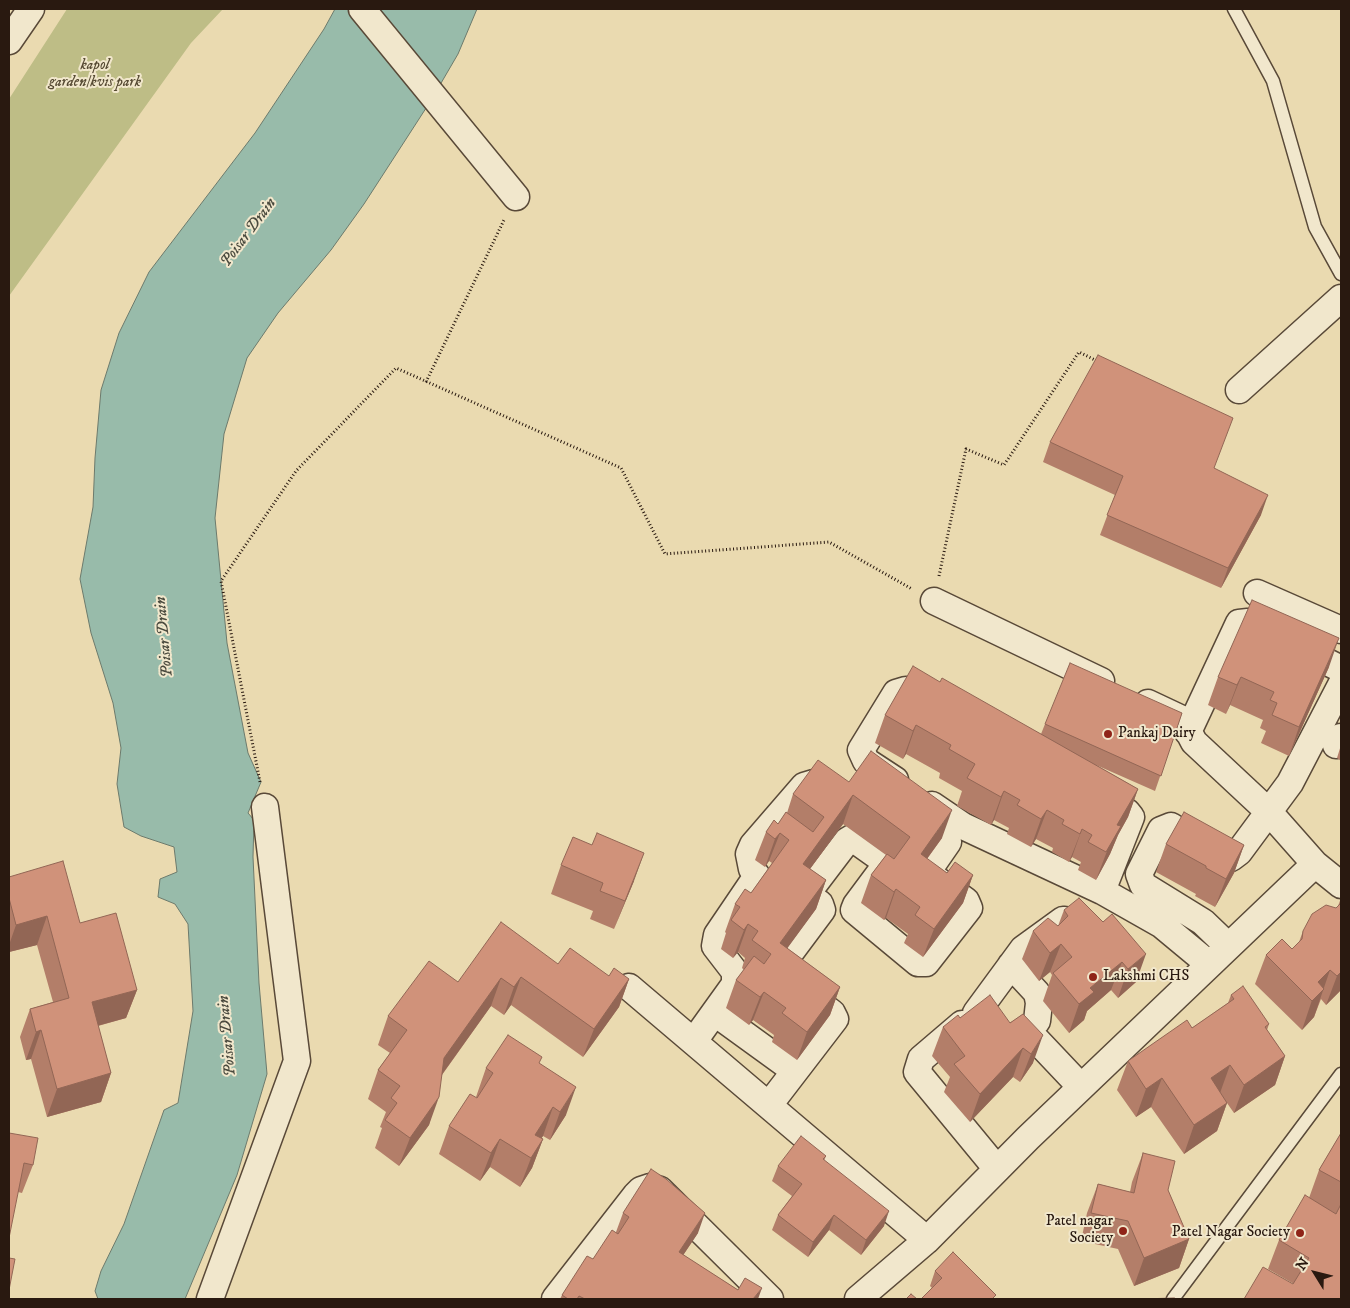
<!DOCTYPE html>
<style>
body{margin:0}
#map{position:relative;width:1350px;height:1308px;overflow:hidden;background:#eadab0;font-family:"IM FELL DW Pica",serif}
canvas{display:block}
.frame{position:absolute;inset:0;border:10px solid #291910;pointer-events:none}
.north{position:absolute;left:1290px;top:1248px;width:50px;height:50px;-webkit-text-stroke:4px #f1e7cc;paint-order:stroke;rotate:306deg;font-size:14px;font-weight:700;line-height:20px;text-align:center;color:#291910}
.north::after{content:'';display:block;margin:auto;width:18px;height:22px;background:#291910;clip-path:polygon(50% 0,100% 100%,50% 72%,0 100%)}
</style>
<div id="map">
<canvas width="1350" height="1308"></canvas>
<div class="frame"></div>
<div class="north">N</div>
</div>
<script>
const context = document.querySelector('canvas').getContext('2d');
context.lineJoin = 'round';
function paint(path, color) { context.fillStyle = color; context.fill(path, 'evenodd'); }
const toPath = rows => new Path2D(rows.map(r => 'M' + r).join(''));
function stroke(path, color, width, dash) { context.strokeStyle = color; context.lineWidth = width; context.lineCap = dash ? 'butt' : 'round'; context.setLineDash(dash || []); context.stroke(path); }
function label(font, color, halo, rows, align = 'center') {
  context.font = font + ' "IM FELL DW Pica",serif'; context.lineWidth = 4; context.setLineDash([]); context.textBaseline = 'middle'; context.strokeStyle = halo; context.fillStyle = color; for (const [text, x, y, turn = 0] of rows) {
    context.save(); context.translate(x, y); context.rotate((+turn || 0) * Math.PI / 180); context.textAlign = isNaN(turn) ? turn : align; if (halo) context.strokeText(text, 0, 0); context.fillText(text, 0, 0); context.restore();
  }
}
const green = toPath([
 [67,9,223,9,191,43,9,296,9,99]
]);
const water = toPath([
 [335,9,477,9,458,54,430,102,364,204,331,250,278,313,247,358,224,434,215,518,227,643,248,753,261,782,248,813,254,820,253,857,259,983,267,1074,237,1175,185,1299,98,1299,95,1291,101,1271,124,1224,164,1110,178,1103,193,1011,188,924,175,904,158,897,160,879,177,872,174,847,141,836,124,827,117,784,121,748,113,703,91,633,80,579,93,507,95,458,101,390,119,333,149,272,255,133,324,29,335,9]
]);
const path = toPath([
 [426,382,504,220],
 [939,576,966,449,1004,465,1079,352,1097,361],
 [260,782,221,581,296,471,396,368,621,468,665,554,829,542,912,589]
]);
const service = toPath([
 [1234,9,1273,81,1315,227,1341,274],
 [1173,1299,1341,1074]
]);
const minor = toPath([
 [362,9,516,197],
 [9,41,31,9],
 [1239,390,1341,298],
 [1257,593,1341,630],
 [934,601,1101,681],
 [1148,703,1182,719,1194,742,1269,812,1315,864,1341,885],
 [1188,732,1239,623,1248,622,1341,669],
 [1336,745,1341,737],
 [895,780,866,761,861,750,896,693,906,690,930,703],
 [1097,795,1127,812,1131,817,1102,891],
 [932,805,963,826,1102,891,1162,925,1209,964],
 [1228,946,1203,922,1143,885,1139,874,1161,830,1171,826,1223,858,1231,858,1239,852,1290,783,1341,685],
 [1011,965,1037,993,1039,1003,1037,1021,1028,1031],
 [629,987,927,1240],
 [715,1013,795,1071],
 [976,1013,1023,949,1063,920,1071,921,1089,938],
 [962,1024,921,1059,917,1072,997,1169],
 [1010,1038,1028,1031,1081,1087],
 [694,1041,735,984,735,972,715,946,717,935,757,876,752,869,749,854,753,845,804,786,814,783,817,785],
 [769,1105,835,1019,832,1013,779,973,778,969,822,910,820,904,810,897,809,891,847,841,852,838,883,860,885,866,856,905,854,910,918,963,926,963,969,908,966,901,929,874,930,868,948,842,946,835,915,812],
 [210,1299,297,1061,265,807],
 [555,1299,636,1195,641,1190,650,1187,660,1190,770,1299],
 [858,1299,927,1240,1028,1138,1315,864]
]);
const wall = toPath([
 [1050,442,1214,468,1261,515,1221,588,1100,535,1115,495,1043,462],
 [1329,667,1289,756,1261,743,1266,731,1260,728,1263,720,1230,705,1226,714,1208,705,1218,677],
 [940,682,1041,734,1045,724,1182,713,1155,791,1096,765,1138,789,1128,817,1118,835,1110,854,1096,880,1078,870,1081,862,1072,857,1069,862,1052,852,1053,848,1036,839,1031,847,1007,834,1009,828,994,820,991,825,957,806,962,791,939,778,940,773,906,754,903,759,875,743,885,715],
 [1341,745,1341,761,1337,758],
 [849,782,942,838,927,859,947,873,973,875,963,903,923,957,904,943,908,934,886,918,884,920,861,903,871,875,886,855,843,824,810,869,826,880,816,909,787,948,840,987,830,1015,797,1060,772,1042,774,1035,753,1020,749,1025,726,1008,736,980,744,970,742,968,745,958,738,952,733,958,721,949,726,933,725,932,735,904,751,893,772,863,769,861,765,867,755,860,766,832,778,824,787,813,793,794],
 [1166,844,1244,845,1234,873,1215,907,1195,896,1196,894,1156,872],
 [561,865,634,881,614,929,590,919,593,911,551,894],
 [9,877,80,923,137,990,126,1018,98,1026,111,1073,101,1102,47,1117,31,1059,26,1060,20,1037,30,1009,53,1002,37,945,9,952],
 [1341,898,1341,990,1326,1005,1321,999,1314,1017,1302,1030,1255,984,1266,955,1292,949,1299,942,1303,931,1336,908,1338,906],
 [1064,910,1103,922,1136,982,1118,998,1111,990,1087,1011,1084,1020,1069,1033,1043,1001,1052,975,1050,972,1039,981,1022,959,1033,931,1058,926],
 [558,964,609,976,629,979,619,1007,583,1057,511,1005,504,1015,491,1006,442,1075,429,1125,399,1166,375,1148,382,1128,380,1127,386,1112,368,1099,378,1070,390,1053,378,1045,388,1016,458,982],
 [1231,995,1269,1024,1267,1030,1285,1056,1275,1085,1234,1113,1227,1103,1217,1131,1184,1154,1151,1107,1136,1117,1117,1090,1128,1061,1192,1028,1228,1003],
 [1023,1014,1033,1063,1020,1082,1013,1077,970,1122,944,1092,950,1077,932,1056,943,1027,960,1018,1010,1023],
 [540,1064,566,1115,550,1140,543,1136,541,1138,543,1139,532,1168,520,1187,490,1167,480,1181,439,1154,449,1126,478,1098,476,1097,486,1068],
 [9,1133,33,1165,22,1193,18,1192],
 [1341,1133,1341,1299,1294,1284,1268,1269,1279,1240,1309,1198,1319,1170],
 [1143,1153,1168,1190,1189,1239,1179,1268,1134,1286,1118,1249,1081,1241,1087,1213,1098,1184,1130,1192,1132,1182],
 [826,1156,824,1161,884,1226,861,1255,829,1230,808,1257,772,1230,778,1215,792,1196,772,1181,778,1166],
 [623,1213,698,1233,683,1255,738,1290,758,1299,560,1299,562,1295,616,1232],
 [935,1271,995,1299,932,1288,930,1286]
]);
const shadedWall = toPath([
 [1268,495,1261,515,1221,588,1228,568],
 [1339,638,1329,667,1289,756,1299,727],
 [1241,677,1230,705,1226,714,1237,685],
 [916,725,906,754,903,759,913,731],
 [1138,789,1128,817,1118,835,1110,854,1096,880,1117,825],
 [1004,791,994,820,991,825,1001,797],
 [853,795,843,824,793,892,803,864],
 [952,810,942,838,910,882,921,854],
 [1047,810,1036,839,1031,847,1041,819],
 [1082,829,1072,857,1069,862,1080,834],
 [780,833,769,861,765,867,775,839],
 [1244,845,1234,873,1215,907,1226,879],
 [644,853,634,881,614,929,625,901],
 [973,875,963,903,923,957,934,929],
 [826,880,816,909,770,972,780,943],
 [896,889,886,918,884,920,894,892],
 [47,916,37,945,9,952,9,945,16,925],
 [748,924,738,952,733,958,744,930],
 [1061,944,1050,972,1039,981,1050,953],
 [1146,954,1136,982,1118,998,1128,969],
 [1122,962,1111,990,1087,1011,1084,1020,1069,1033,1079,1004,1090,988],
 [1330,970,1314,1017,1302,1030,1318,982],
 [1341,972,1341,990,1326,1005,1337,976],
 [521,977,511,1005,504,1015,514,987],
 [501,978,491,1006,433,1087,444,1058],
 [629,979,619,1007,583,1057,594,1029],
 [840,987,830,1015,797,1060,807,1032],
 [137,990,126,1018,82,1030,92,1002],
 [764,992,753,1020,749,1025,760,997],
 [41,1030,31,1059,26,1060,36,1032],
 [1043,1035,1033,1063,1020,1082,1031,1054],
 [1023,1048,1013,1077,970,1122,980,1094],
 [1285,1056,1275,1085,1234,1113,1244,1085],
 [1230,1065,1220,1093,1211,1078],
 [111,1073,101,1102,47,1117,57,1089],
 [1162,1078,1151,1107,1136,1117,1146,1089],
 [576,1087,566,1115,550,1140,560,1112],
 [439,1097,429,1125,399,1166,410,1138],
 [1227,1103,1217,1131,1184,1154,1194,1125],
 [553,1107,543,1136,529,1157,535,1135],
 [500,1139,490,1167,480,1181,491,1153],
 [543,1139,532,1168,520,1187,531,1158],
 [889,1211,884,1226,861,1255,866,1240],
 [705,1213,698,1233,672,1272,679,1252],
 [834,1215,829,1230,808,1257,813,1242],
 [1189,1239,1179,1268,1134,1286,1144,1258],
 [762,1288,758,1299,753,1299]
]);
const building = toPath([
 [1098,355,1233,418,1214,468,1268,495,1228,568,1107,515,1123,476,1050,442,1098,355],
 [1252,600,1339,638,1299,727,1272,715,1277,703,1270,700,1274,692,1241,677,1237,685,1218,677,1252,600],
 [1070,663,1182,713,1161,776,1045,724,1070,663],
 [913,666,940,682,942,678,1138,789,1117,825,1121,826,1106,852,1088,842,1092,835,1082,829,1080,834,1062,824,1064,820,1047,810,1041,819,1017,805,1020,800,1004,791,1001,797,967,778,975,764,949,749,951,745,916,725,913,731,885,715,913,666],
 [871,751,952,810,921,854,947,873,955,862,973,875,934,929,915,915,920,907,896,889,894,892,871,875,887,854,894,859,910,837,853,795,803,864,826,880,780,943,840,987,807,1032,782,1013,786,1008,764,992,760,997,736,980,754,956,764,964,771,954,752,940,758,931,748,924,744,930,731,920,740,907,735,904,745,889,751,893,789,840,780,833,775,839,766,832,774,820,778,824,786,812,813,832,824,817,793,794,818,760,849,782,871,751],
 [1184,812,1244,845,1226,879,1206,868,1206,866,1166,844,1184,812],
 [597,833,644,853,625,901,600,891,603,883,561,865,573,837,592,845,597,833],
 [63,861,80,923,116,913,137,990,92,1002,111,1073,57,1089,41,1030,36,1032,30,1009,69,998,47,916,16,925,9,898,9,877,63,861],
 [1079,898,1103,922,1112,914,1146,954,1128,969,1122,962,1090,988,1094,992,1079,1004,1053,973,1072,957,1061,944,1050,953,1033,931,1048,918,1058,926,1068,916,1064,910,1079,898],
 [1341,903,1341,972,1337,976,1330,970,1318,982,1324,989,1312,1001,1266,955,1282,939,1292,949,1302,939,1303,931,1312,914,1326,905,1336,908,1341,903],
 [501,922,558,964,570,948,609,976,614,968,629,979,594,1029,521,977,514,987,501,978,444,1058,439,1097,410,1138,385,1120,397,1103,391,1098,400,1086,378,1070,407,1030,388,1016,429,961,458,982,501,922],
 [1243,986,1269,1024,1265,1027,1285,1056,1244,1085,1230,1065,1211,1078,1227,1103,1194,1125,1162,1078,1146,1089,1128,1061,1187,1020,1192,1028,1234,999,1231,995,1243,986],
 [990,995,1010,1023,1023,1014,1043,1035,1031,1054,1023,1048,980,1094,954,1064,965,1056,943,1027,958,1015,960,1018,990,995],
 [508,1035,542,1057,539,1063,576,1087,560,1112,553,1107,535,1135,543,1139,531,1158,500,1139,491,1153,449,1126,470,1094,477,1098,493,1073,486,1068,508,1035],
 [9,1133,38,1138,33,1165,24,1163,9,1238,9,1133],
 [1341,1133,1341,1182,1319,1170,1341,1133],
 [801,1136,826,1156,823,1159,889,1211,866,1240,834,1215,813,1242,778,1215,802,1184,778,1166,801,1136],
 [1143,1153,1175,1161,1168,1190,1189,1239,1144,1258,1128,1221,1091,1213,1098,1184,1134,1193,1143,1153],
 [651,1169,666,1179,705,1213,679,1252,738,1290,745,1278,762,1288,753,1299,585,1299,579,1296,577,1299,568,1299,562,1295,587,1256,593,1259,612,1230,618,1234,629,1217,623,1213,651,1169],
 [1305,1195,1336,1214,1341,1204,1341,1299,1244,1299,1263,1267,1293,1284,1309,1258,1279,1240,1305,1195],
 [953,1252,996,1295,992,1299,921,1299,942,1278,935,1271,953,1252],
 [9,1258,15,1259,9,1290,9,1258],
 [911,1294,917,1299,906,1299,911,1294],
 [1174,1298,1173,1299,1141,1299,1174,1298]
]);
const markers = [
 [1108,734,5,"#8f2418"],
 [1093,977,5,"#8f2418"],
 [1123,1231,5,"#8f2418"],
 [1300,1233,5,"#8f2418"]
];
const parkNames = [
 ["kapol",95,66],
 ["garden/kvis park",95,83]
];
const poiNames = [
 ["Pankaj Dairy",1118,734],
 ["Lakshmi CHS",1103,977],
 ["Patel nagar",1113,1222,"right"],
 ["Society",1113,1239,"right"],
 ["Patel Nagar Society",1290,1233,"right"]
];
const waterNames = [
 ["Poisar Drain",249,233,-53],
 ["Poisar Drain",165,637,-95],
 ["Poisar Drain",228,1036,-95]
];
paint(green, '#bebd86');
paint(water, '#98bbaa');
stroke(water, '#6c7a6c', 1);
stroke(service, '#594938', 15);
stroke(minor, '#594938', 29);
stroke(path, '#291910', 3, [1, 2.5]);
stroke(service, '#f1e7cc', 12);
stroke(minor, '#f1e7cc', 26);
paint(wall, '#b37e69');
paint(shadedWall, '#926655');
paint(building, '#d0927a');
stroke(building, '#926655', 1);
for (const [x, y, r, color] of markers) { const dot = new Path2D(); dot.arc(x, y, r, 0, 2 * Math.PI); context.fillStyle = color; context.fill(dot); stroke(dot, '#f1e7cc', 2); }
label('italic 15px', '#564a33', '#f1e7cc', parkNames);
label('15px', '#291910', '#f1e7cc', poiNames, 'left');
label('italic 16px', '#4a4a3e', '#f1e7cc', waterNames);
</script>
